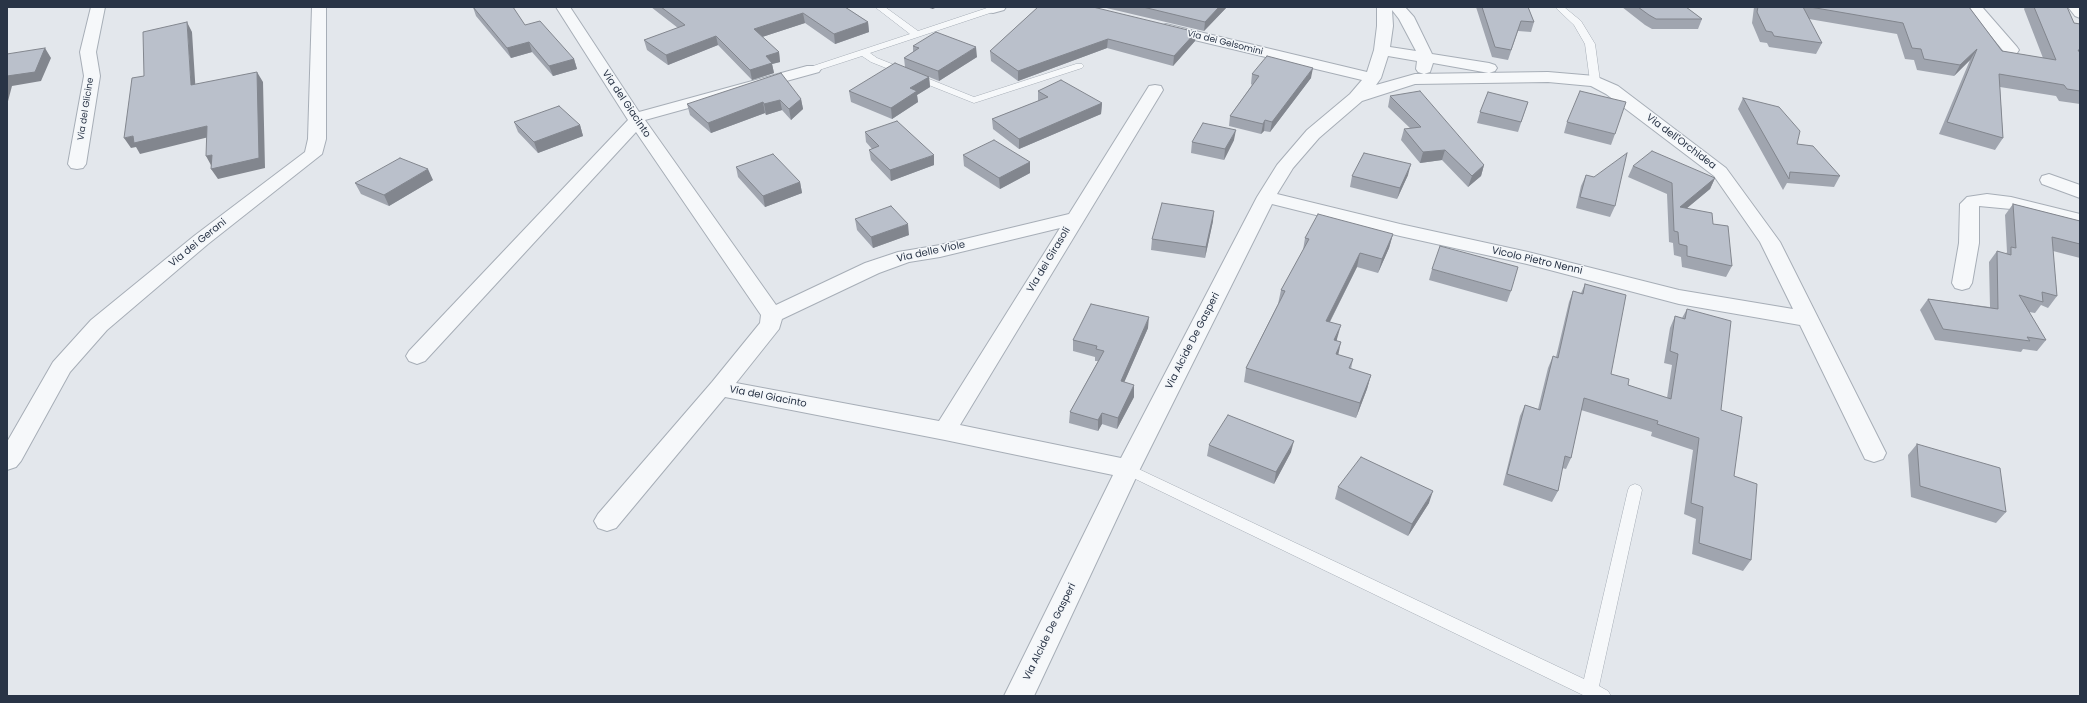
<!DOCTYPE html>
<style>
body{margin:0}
#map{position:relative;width:2087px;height:703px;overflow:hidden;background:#e3e7ec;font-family:Poppins,sans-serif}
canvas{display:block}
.frame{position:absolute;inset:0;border:8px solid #293446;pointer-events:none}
</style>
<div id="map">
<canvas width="2087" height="703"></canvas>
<div class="frame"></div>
</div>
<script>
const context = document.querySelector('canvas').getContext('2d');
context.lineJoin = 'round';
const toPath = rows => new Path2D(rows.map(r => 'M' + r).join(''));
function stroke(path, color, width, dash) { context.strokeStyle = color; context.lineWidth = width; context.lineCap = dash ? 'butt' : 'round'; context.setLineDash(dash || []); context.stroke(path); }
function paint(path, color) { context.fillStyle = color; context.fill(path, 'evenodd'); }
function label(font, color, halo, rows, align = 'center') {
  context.font = font + ' Poppins,sans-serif'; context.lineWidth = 3; context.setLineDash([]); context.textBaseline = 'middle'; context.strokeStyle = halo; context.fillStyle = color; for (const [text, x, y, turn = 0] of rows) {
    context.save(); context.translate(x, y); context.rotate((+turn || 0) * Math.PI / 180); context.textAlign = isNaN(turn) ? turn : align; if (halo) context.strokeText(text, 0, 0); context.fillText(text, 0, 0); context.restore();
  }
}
const service = toPath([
 [875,7,885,7,918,31,990,7,996,7,996,11,870,53,877,58,974,97,1076,64,1082,64,1084,66,1082,68,974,103,871,62,862,56,816,71,810,71,810,67,910,34,875,7],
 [1555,7,1564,7,1581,21,1595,44,1600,81,1598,83,1592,83,1590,81,1585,44,1574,25,1555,7],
 [1128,464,1584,679,1628,490,1630,486,1635,484,1640,486,1642,490,1599,686,1608,691,1611,696,1585,696,1123,473,1121,469,1123,465,1128,464]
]);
const minor = toPath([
 [91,7,105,7,96,52,100,76,86,164,83,168,77,169,71,168,68,164,84,76,80,52,91,7],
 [312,7,326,7,326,139,322,154,208,244,107,330,70,372,21,461,16,467,7,470,7,442,53,362,91,320,194,236,305,152,308,139,312,7],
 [556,7,570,7,639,112,807,66,819,66,821,69,819,72,645,120,776,305,865,263,898,252,940,245,1069,214,1149,86,1155,85,1161,86,1163,90,960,425,1121,458,1257,197,1277,165,1307,130,1350,94,1362,80,1161,32,1158,29,1161,26,1166,24,1367,72,1374,50,1377,26,1377,7,1405,7,1414,17,1432,54,1489,63,1495,65,1497,68,1495,71,1489,73,1433,63,1430,72,1424,74,1418,72,1416,69,1417,61,1388,56,1381,78,1376,85,1415,74,1548,72,1595,76,1618,86,1726,168,1780,242,1886,453,1883,459,1874,462,1865,459,1800,325,1679,304,1527,264,1400,236,1272,204,1140,469,1034,696,1004,696,1113,475,945,440,725,397,616,528,607,531,598,528,594,521,598,514,712,382,760,323,761,315,636,132,425,361,417,364,409,361,406,356,409,351,628,120,556,7],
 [1392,10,1399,19,1416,51,1390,47,1393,26,1392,10],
 [1548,82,1591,86,1606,94,1714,176,1760,242,1793,309,1679,290,1528,252,1400,224,1277,194,1293,168,1319,138,1362,101,1415,84,1548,82],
 [1060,228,939,421,736,383,779,329,782,319,879,273,909,262,940,257,1060,228],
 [987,7,1006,7,1004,10,993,13,988,12,986,9,987,7],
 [1959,7,1983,8,2017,47,2019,50,2017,53,2005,53,1973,14,1961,10,1959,7],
 [2068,7,2080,7,2080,18,2075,16,2068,7],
 [2049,174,2080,185,2080,198,2042,184,2040,180,2042,176,2049,174],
 [1987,194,2011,197,2080,214,2080,226,2011,209,1979,206,1979,243,1972,283,1969,288,1962,290,1955,288,1952,283,1959,243,1960,204,1967,197,1987,194]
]);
const wall = toPath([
 [473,7,525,25,574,59,577,69,553,76,532,52,511,58,476,16],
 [651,7,845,7,868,22,869,32,835,44,805,23,762,37,779,52,780,62,772,64,774,73,752,80,718,45,668,65,647,50,644,40,678,28],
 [927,7,938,7,932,9],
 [1038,7,1196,32,1195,41,1173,66,1107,48,1018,81,991,61,990,51],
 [1102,7,1227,7,1204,31],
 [1476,7,1528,7,1534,22,1531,32,1518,31,1508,60,1492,57],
 [1622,7,1686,7,1702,19,1698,29,1652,29,1645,25],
 [1754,7,1969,7,2002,51,2043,58,2024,9,2025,7,2067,7,2074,23,2080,24,2080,104,2059,101,2056,96,2000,87,2003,138,1995,150,1939,134,1970,60,1954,76,1917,70,1914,60,1905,59,1897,34,1809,19,1822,43,1816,54,1769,47,1767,43,1760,42,1752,23],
 [913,46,977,57,939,81,929,77,930,87,917,95,918,102,892,119,851,102,849,91,905,67,904,58,913,52],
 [1252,74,1311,78,1270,132,1264,131,1261,134,1229,126,1230,116,1252,85,1251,84],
 [1038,91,1102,103,1101,114,1019,149,993,129,992,119,1038,101],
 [1390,96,1484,165,1481,176,1468,187,1442,160,1420,163,1401,140,1404,129,1410,128,1388,107],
 [1743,98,1797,144,1840,176,1834,187,1787,183,1783,190,1738,109],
 [801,99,803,109,791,120,782,110,766,115,765,113,711,133,690,115,687,104],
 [1528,102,1518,132,1477,123,1480,112],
 [514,122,580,125,583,136,538,153,518,132],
 [1567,122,1615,134,1611,145,1564,133],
 [865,132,934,165,891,181,871,160,869,150,872,149,866,142],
 [1234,140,1224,160,1191,153,1192,142],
 [963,155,1030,162,1030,173,1000,189,964,166],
 [1633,166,1715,178,1710,189,1687,208,1713,224,1732,266,1726,277,1682,267,1681,257,1674,255,1673,243,1669,242,1667,194,1628,177],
 [736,167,800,182,802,193,765,207,738,177],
 [1408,175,1397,199,1350,187,1352,176],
 [1586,175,1615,206,1610,217,1576,208,1581,186],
 [433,180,389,206,361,194,355,183],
 [2013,204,2080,221,2080,258,2053,251,2057,296,2048,308,2041,305,2035,313,2029,312,2046,340,2037,351,2023,349,2021,352,1935,340,1920,310,1928,299,1990,307,1989,262,1997,251,2006,254,2007,252,2005,215],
 [855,219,909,235,873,248,857,230],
 [1213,221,1205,258,1151,250,1152,239],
 [1393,234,1389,248,1378,273,1357,267,1330,322,1337,339,1337,341,1338,355,1353,359,1351,369,1371,375,1367,389,1356,418,1244,382,1246,368,1278,304,1281,290,1303,250,1305,238],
 [1432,269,1511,291,1507,302,1429,280],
 [1585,284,1611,374,1628,385,1667,398,1672,365,1664,363,1670,328,1675,316,1682,318,1687,309,1721,410,1751,560,1743,571,1692,554,1696,519,1684,514,1693,450,1651,436,1652,432,1581,410,1571,458,1566,469,1562,468,1558,491,1552,502,1503,485,1520,416,1525,405,1538,409,1548,368,1553,356,1556,357,1569,302,1573,291,1581,293],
 [1148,328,1124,382,1134,397,1117,429,1102,424,1098,431,1069,423,1070,412,1098,361,1095,361,1095,357,1073,351,1073,340],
 [1917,444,2006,512,1996,523,1911,497,1908,455],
 [1209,445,1291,452,1274,484,1207,456],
 [1338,487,1429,503,1408,536,1335,499]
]);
const shadedWall = toPath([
 [932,7,938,7,932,9],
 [1219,7,1227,7,1204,31,1205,22],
 [803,13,805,23,756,39,754,29],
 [187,22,192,32,196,96,191,85],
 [868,22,869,32,835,44,834,34],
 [1196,32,1195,41,1173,66,1174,56],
 [716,36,718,45,668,65,666,55],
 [1108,39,1107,48,1018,81,1018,71],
 [529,42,532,52,511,58,507,48],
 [976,47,977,57,939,81,938,71],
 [45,48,51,58,41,81,12,86,7,105,7,76],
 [1977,49,1970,60,1954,76,1960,65],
 [779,52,780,62,772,64,774,73,752,80,750,70,766,56],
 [574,59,577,69,553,76,549,66],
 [1313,68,1311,78,1270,132,1272,122],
 [257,72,263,82,265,168,218,179,211,169],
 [929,77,930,87,917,95,918,102,892,119,891,108,910,88],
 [801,99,803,109,791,120,789,109],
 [780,100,782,110,766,115,764,104],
 [763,102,765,113,711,133,708,123],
 [1102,103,1101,114,1019,149,1019,139],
 [1265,120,1264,131,1261,134,1263,124],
 [580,125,583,136,538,153,534,142],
 [207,126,213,136,140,154,136,147,131,148,124,138,133,136],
 [1236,130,1234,140,1224,160,1225,149],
 [1445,150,1442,160,1420,163,1423,152],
 [212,155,212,167,206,156],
 [934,155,934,165,891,181,890,170],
 [1030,162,1030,173,1000,189,999,178],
 [1411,164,1408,175,1397,199,1400,188],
 [1484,165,1481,176,1468,187,1472,176],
 [428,169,433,180,389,206,384,195],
 [1715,178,1710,189,1675,218,1680,207],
 [800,182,802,193,765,207,763,196],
 [1214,211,1213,221,1205,258,1206,247],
 [908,224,909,235,873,248,871,237],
 [1393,234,1389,248,1378,273,1382,259],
 [1360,253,1357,267,1323,335,1326,321],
 [1149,317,1148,328,1120,392,1121,381],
 [1341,325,1337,339,1331,354,1334,340],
 [1341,342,1338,356,1336,354],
 [1371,375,1367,389,1356,418,1360,403],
 [1134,385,1134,397,1117,429,1118,418],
 [1102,413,1102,424,1098,431,1098,420],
 [1294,441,1291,452,1274,484,1276,472],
 [1433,491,1429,503,1408,536,1412,524]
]);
const building = toPath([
 [473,7,513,7,525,25,540,21,574,59,549,66,529,42,507,48,473,7],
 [661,7,845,7,868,22,834,34,803,13,754,29,779,52,766,56,772,63,750,70,716,36,666,55,644,40,685,25,661,7],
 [1038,7,1093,7,1196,32,1174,56,1108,39,1018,71,990,51,1038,7],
 [1143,7,1219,7,1205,22,1143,7],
 [1482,7,1528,7,1534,22,1521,21,1511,50,1495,47,1482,7],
 [1638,7,1686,7,1702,19,1656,19,1649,15,1638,7],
 [1758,7,1803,7,1822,43,1774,36,1772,32,1766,31,1757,12,1758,7],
 [1810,7,1969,7,2002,51,2056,60,2034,7,2067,7,2074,23,2080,24,2080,50,2078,50,2080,53,2080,91,2067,89,2064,85,1999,74,2003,138,1947,122,1977,49,1960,65,1924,59,1921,49,1912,48,1903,23,1810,7],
 [187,22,191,85,257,72,259,158,211,169,212,155,206,156,207,126,134,143,133,136,124,138,132,78,144,76,143,32,187,22],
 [936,32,976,47,938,71,904,58,919,48,913,46,936,32],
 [45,48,35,72,7,76,7,54,45,48],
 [1267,56,1313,68,1272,122,1265,120,1263,124,1230,116,1259,76,1252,74,1267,56],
 [895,63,929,77,910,88,917,91,891,108,849,91,895,63],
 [781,73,801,99,789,109,780,100,764,104,763,102,708,123,687,104,781,73],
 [1061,80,1102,103,1019,139,992,119,1048,97,1038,91,1061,80],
 [1420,91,1484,165,1472,176,1445,150,1423,152,1404,129,1421,127,1390,96,1420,91],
 [1580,91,1626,102,1615,134,1567,122,1580,91],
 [1488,92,1528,102,1521,122,1480,112,1488,92],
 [1743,98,1779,107,1800,131,1797,144,1813,146,1840,176,1790,172,1789,179,1743,98],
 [559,106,580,125,534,142,514,122,559,106],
 [897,121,934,155,890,170,869,150,879,146,865,132,897,121],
 [1203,123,1236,130,1225,149,1192,142,1203,123],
 [994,140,1030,162,999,178,963,155,994,140],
 [1652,151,1715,178,1680,207,1712,213,1713,224,1728,226,1732,266,1687,256,1687,246,1679,244,1678,232,1674,231,1672,183,1633,166,1652,151],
 [1364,153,1411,164,1400,188,1352,176,1364,153],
 [1627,153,1615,206,1580,197,1586,175,1594,177,1627,153],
 [773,154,800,182,763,196,736,167,773,154],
 [400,158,428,169,384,195,355,183,400,158],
 [1162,203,1214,211,1206,247,1152,239,1162,203],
 [2013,204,2080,221,2080,244,2052,237,2057,296,2042,292,2043,302,2019,295,2046,340,2027,337,2030,341,1943,329,1928,299,1998,309,1997,251,2011,255,2011,247,2016,248,2013,204],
 [891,206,908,224,871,237,855,219,891,206],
 [1318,214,1393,234,1382,259,1360,253,1326,321,1341,325,1334,340,1341,342,1336,354,1353,359,1349,368,1371,375,1360,403,1246,368,1285,291,1281,290,1309,239,1305,238,1318,214],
 [1440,246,1518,267,1511,291,1432,269,1440,246],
 [1585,284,1626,295,1611,374,1629,379,1628,385,1671,399,1678,354,1670,351,1675,316,1685,319,1687,309,1731,321,1721,410,1742,417,1734,476,1757,484,1751,560,1699,543,1703,507,1691,503,1699,438,1657,424,1658,421,1584,398,1571,458,1565,456,1558,491,1507,474,1525,405,1540,410,1553,356,1558,358,1573,291,1583,294,1585,284],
 [1091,304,1149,317,1121,381,1134,385,1118,418,1102,413,1098,420,1070,412,1104,351,1096,349,1097,346,1073,340,1091,304],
 [1228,415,1294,441,1276,472,1209,445,1228,415],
 [1917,444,2000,468,2006,512,1920,486,1917,444],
 [1361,457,1433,491,1412,524,1338,487,1361,457]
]);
const farStreetnames = [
 ["Via dei Gelsomini",1225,43,14],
 ["Via del Glicine",86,109,-81]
];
const streetNames = [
 ["Via del Giacinto",626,104,56],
 ["Via dell'Orchidea",1681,142,37],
 ["Via dei Gerani",198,243,-39],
 ["Via delle Viole",931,252,-12],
 ["Via dei Girasoli",1049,260,-59],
 ["Vicolo Pietro Nenni",1537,261,13],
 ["Via Alcide De Gasperi",1193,341,-63],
 ["Via del Giacinto",768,397,11],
 ["Via Alcide De Gasperi",1050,632,-64]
];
stroke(service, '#a7aeb7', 1);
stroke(minor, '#a7aeb7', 2);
paint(service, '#f6f8fa');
paint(minor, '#f6f8fa');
paint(wall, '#a0a5af');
paint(shadedWall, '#82868e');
paint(building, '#bac0cb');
stroke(building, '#82868e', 1);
label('9px', '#293446', '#f3f6f9', farStreetnames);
label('10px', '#293446', '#f3f6f9', streetNames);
</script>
